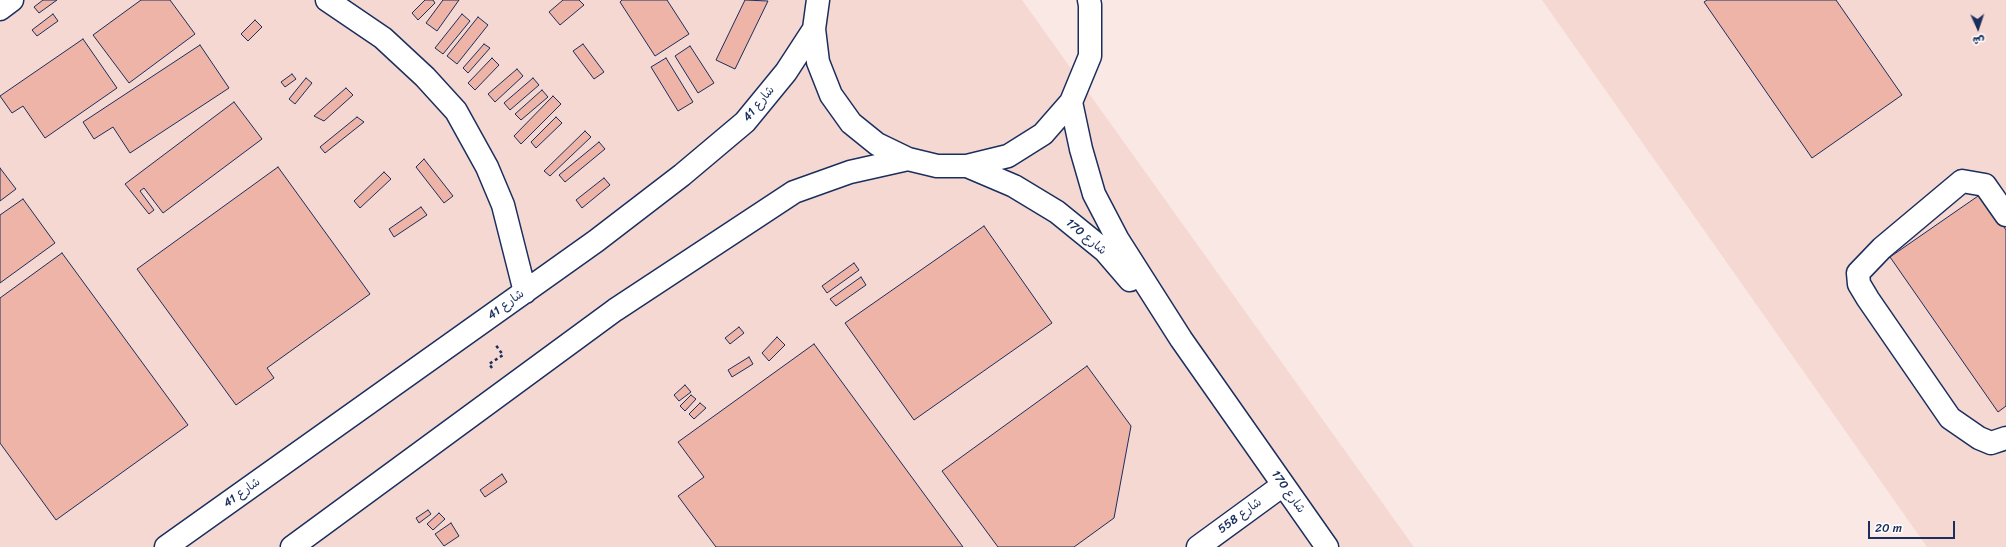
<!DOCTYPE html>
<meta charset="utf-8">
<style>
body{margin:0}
#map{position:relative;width:2006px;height:547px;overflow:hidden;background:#fae8e5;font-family:Sriracha,"Playpen Sans Arabic",sans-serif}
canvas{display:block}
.north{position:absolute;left:1958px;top:8px;width:40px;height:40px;-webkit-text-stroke:3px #fff;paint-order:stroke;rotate:177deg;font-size:11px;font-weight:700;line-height:16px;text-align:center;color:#1b2f5e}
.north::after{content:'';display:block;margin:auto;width:14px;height:18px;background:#1b2f5e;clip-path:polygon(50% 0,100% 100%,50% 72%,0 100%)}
.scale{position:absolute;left:1868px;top:521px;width:87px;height:18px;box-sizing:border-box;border:2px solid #1b2f5e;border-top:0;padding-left:5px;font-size:12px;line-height:14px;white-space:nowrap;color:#1b2f5e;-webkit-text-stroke:3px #fff;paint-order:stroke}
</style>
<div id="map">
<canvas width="2006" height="547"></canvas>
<div class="north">ش</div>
<div class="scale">20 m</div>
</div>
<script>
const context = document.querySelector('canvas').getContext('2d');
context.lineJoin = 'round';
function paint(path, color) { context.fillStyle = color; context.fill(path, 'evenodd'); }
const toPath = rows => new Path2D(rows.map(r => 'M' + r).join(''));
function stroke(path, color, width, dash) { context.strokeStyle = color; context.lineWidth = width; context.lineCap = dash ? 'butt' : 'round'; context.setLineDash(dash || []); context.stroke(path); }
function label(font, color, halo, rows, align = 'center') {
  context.font = font + ' Sriracha,"Playpen Sans Arabic",sans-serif'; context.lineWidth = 3.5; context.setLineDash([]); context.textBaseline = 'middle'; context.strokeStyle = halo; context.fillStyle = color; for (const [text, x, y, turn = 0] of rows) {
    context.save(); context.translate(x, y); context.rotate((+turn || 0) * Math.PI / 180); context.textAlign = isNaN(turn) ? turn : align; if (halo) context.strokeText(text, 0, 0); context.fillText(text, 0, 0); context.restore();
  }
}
const built = toPath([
 [0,0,1022,0,1414,547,0,547],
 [1542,0,2006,0,2006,547,1927,547]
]);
const building = toPath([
 [43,0,57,0,39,13,34,7,43,0],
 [141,0,170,0,195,34,129,83,93,35,141,0],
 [425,0,433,0,435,3,418,20,412,13,425,0],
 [443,0,459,0,437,31,426,23,443,0],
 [563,0,579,0,584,5,560,25,549,12,563,0],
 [622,0,667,0,689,34,655,56,620,2,622,0],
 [745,0,768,1,735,69,716,60,745,0],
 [1707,0,1836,0,1902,95,1812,158,1704,2,1707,0],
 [53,14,58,21,37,36,32,30,53,14],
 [462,14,470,21,443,54,435,48,462,14],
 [478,17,488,25,457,64,447,56,478,17],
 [255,20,262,27,248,41,241,34,255,20],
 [83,39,117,88,45,138,23,106,12,113,0,96,83,39],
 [484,44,490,48,468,73,463,68,484,44],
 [583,44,604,72,594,79,573,51,583,44],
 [200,45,229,88,130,153,113,127,94,139,83,122,200,45],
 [690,46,714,83,698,93,675,56,690,46],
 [492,58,499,65,475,90,468,83,492,58],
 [666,58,693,102,678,111,651,67,666,58],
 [517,69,523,76,495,102,488,94,517,69],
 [292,74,296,79,285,87,281,82,292,74],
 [306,78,312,83,295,104,289,99,306,78],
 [533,78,539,85,510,110,504,103,533,78],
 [346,88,353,95,324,121,314,116,346,88],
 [542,90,548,97,521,120,515,114,542,90],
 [553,96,561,104,521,144,514,136,553,96],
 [234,102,262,139,163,213,144,188,140,191,154,210,149,214,125,184,234,102],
 [357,117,364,122,325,153,320,147,357,117],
 [556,117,562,123,536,148,531,142,556,117],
 [585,131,591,137,550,176,544,171,585,131],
 [599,142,605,149,565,182,559,175,599,142],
 [424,159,453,196,444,203,416,167,424,159],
 [278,167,370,294,267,368,274,378,236,405,137,269,278,167],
 [0,168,16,189,0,201,0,168],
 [384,172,391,179,360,208,354,201,384,172],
 [604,178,610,185,582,208,576,200,604,178],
 [1981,194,2006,230,2006,406,1998,412,1890,257,1981,194],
 [23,199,55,243,0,283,0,215,23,199],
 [421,207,427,215,394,237,389,229,421,207],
 [984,226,1052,323,914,420,845,323,984,226],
 [62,253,188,425,56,520,0,443,0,298,62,253],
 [854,263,859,270,827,293,822,286,854,263],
 [861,277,866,285,836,306,830,299,861,277],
 [739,327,744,333,730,344,725,338,739,327],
 [777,337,785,345,769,361,762,353,777,337],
 [814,344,963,547,716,547,678,496,704,477,678,442,814,344],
 [749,357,753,364,732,377,728,370,749,357],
 [1087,366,1131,426,1114,518,1074,547,998,547,942,471,1087,366],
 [685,385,691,392,679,401,674,395,685,385],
 [691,395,696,399,685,411,680,406,691,395],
 [700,403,706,408,694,419,689,414,700,403],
 [502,474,507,482,485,497,480,490,502,474],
 [428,510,431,514,419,523,416,518,428,510],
 [439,513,445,519,433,530,427,524,439,513],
 [451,523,459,536,444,546,435,534,451,523]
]);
const path = toPath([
 [492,368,489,364,503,355,495,344]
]);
const minor = toPath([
 [327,0,383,38,425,77,456,111,487,167,503,205,525,292],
 [818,0,814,29,818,62,831,95,851,123,877,144,908,159,937,166,967,166,1008,156,1043,134,1071,102,1090,56,1090,5,1089,0],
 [0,9,12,0],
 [1071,102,1081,149,1094,194,1118,240,1181,339,1327,547],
 [967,166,1014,186,1057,212,1105,251,1130,280],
 [2006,215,1985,185,1962,181,1882,248,1858,273,1859,284,1868,299,1950,418,1979,438,1991,443,2006,438],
 [166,547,596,241,682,175,745,122,786,72,814,29],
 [292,547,615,310,794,192,850,172,908,159],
 [1198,547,1283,485]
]);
const streetNames = [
 ["شارع 41",759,104,-50],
 ["شارع 170",1086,237,40],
 ["شارع 41",506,305,-36],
 ["شارع 170",1288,492,55],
 ["شارع 41",242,493,-35],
 ["شارع 558",1240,516,-36]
];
paint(built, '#f6d8d2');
paint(building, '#eeb4a7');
stroke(building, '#1b2f5e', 1);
stroke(minor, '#1b2f5e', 25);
stroke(path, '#1b2f5e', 2.5, [3, 3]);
stroke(minor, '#fff', 22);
label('12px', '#1b2f5e', '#fff', streetNames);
</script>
